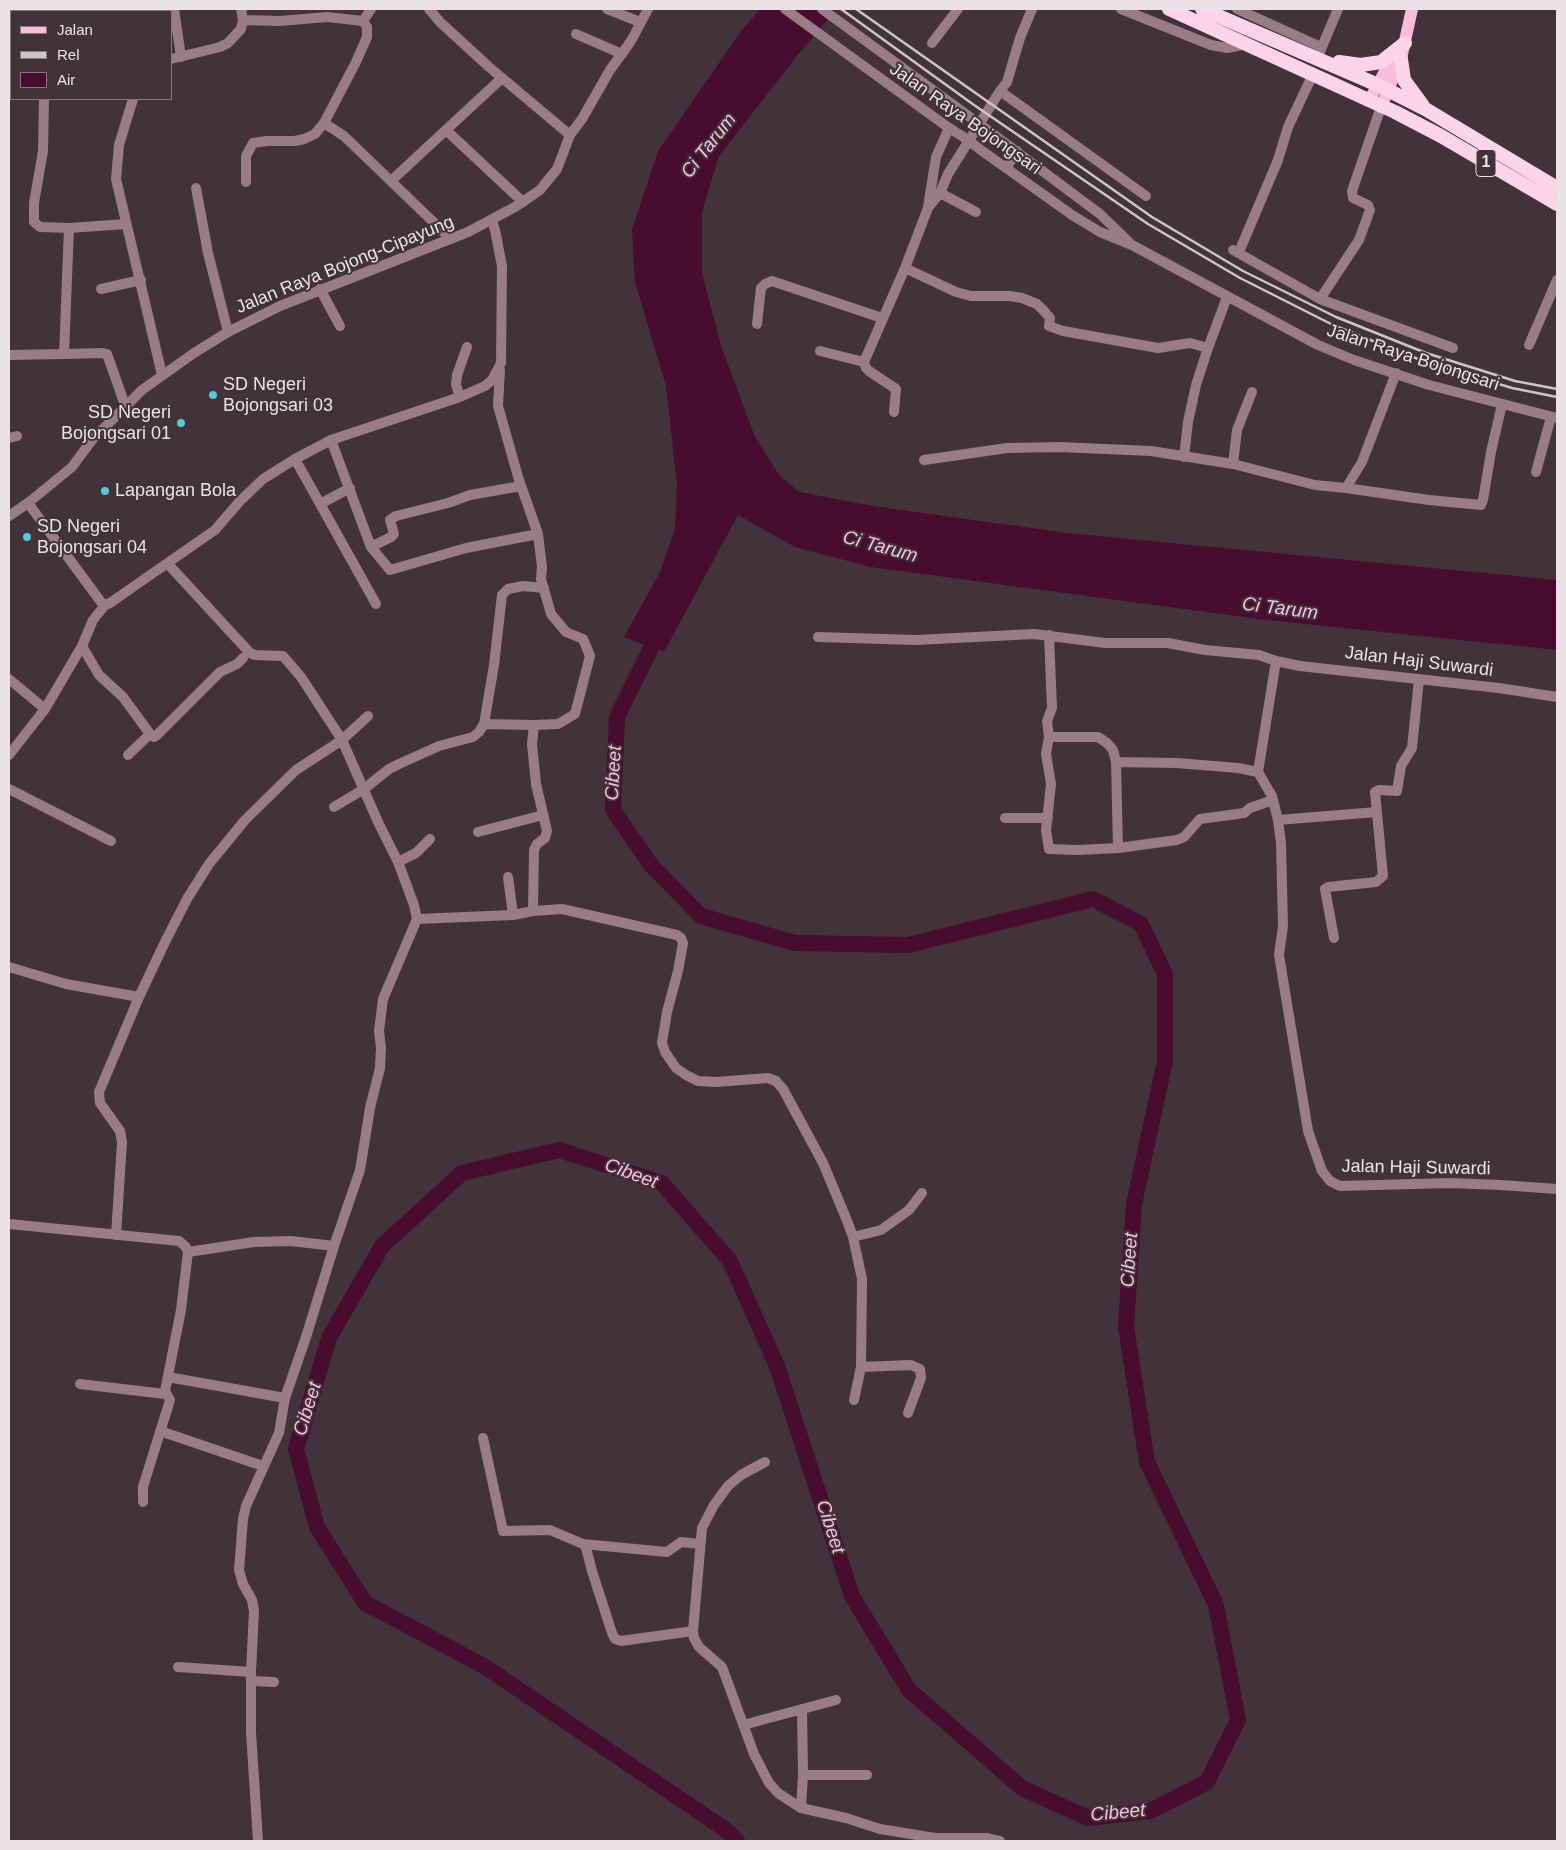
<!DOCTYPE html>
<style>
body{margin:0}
#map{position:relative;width:1566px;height:1850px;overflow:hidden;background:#413339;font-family:Arial,sans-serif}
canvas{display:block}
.frame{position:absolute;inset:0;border:10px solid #ebe2e6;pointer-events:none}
.legend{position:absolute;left:10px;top:10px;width:162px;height:90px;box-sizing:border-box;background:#413339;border:1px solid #85797e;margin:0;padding:6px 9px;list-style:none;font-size:15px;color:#ebe2e6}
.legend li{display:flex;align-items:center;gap:10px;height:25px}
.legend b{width:25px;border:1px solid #85797e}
</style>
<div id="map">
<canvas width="1566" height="1850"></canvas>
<div class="frame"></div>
<ul class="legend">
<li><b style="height:6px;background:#fcbcd9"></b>Jalan</li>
<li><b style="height:6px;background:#cec4c9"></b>Rel</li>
<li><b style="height:14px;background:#470c2e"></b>Air</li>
</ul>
</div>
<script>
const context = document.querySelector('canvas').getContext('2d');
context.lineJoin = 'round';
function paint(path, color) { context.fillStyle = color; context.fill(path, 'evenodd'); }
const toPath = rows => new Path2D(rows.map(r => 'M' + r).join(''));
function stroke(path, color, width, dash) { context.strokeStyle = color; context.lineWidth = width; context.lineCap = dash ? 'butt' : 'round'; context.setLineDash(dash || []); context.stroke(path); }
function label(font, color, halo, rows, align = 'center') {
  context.font = font + ' Arial,sans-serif'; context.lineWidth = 4; context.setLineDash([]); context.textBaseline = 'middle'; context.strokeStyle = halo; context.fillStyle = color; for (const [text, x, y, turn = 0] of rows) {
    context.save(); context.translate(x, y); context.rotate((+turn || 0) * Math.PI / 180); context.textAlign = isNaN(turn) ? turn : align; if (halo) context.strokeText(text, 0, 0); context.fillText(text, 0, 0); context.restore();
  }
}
const water = toPath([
 [760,9,837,9,800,52,719,156,702,212,702,273,721,346,755,437,779,475,799,492,873,506,1067,533,1557,580,1557,650,1267,620,871,567,795,547,738,515,664,652,624,637,660,572,675,529,677,485,666,386,635,282,632,230,658,151,742,30]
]);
const river = toPath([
 [661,628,617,717,613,810,651,865,701,916,795,943,908,945,1093,899,1141,924,1165,974,1165,1061,1134,1204,1126,1327,1147,1462,1216,1605,1238,1720,1207,1782,1150,1811,1088,1818,1022,1788,909,1690,852,1596,777,1366,730,1261,662,1183,559,1150,462,1173,382,1246,329,1338,296,1449,317,1527,365,1603,484,1666,726,1830,737,1841]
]);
const minor = toPath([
 [174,9,181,57],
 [607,9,640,22],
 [1121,9,1211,45,1227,48,1247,44],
 [1237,9,1321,47],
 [126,11,132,9],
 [243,20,280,21,327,17,363,21],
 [363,21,371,9],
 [576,34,622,54],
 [932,43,958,9],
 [1319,54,1338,9],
 [171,59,220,47,228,43,241,29,243,20,241,9],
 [1000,91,1146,196],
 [44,99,43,151,34,203,34,222,40,227,69,228,126,224],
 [133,99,119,145,116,179,162,375],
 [324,123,344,136,451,239],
 [446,130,523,202],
 [391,181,502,78],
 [246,182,246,156,253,143,267,141,295,141,304,139,315,134,324,123,356,62,367,37,367,27,363,21],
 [196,188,208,253,228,332],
 [940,193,976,212],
 [928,207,936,157,949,128],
 [69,228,64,354,103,353,107,354,125,405],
 [1233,250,1320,299,1453,348],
 [1239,252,1278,160,1288,127,1313,74],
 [905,268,956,292,971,296,1010,296,1022,298,1037,304,1044,311,1050,318,1049,326,1063,331,1158,348,1190,343,1208,348],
 [101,289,141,280],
 [320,289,340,326],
 [1320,299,1359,240,1370,210,1368,205,1353,198,1352,191,1381,107],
 [757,324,761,288,765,284,772,281,882,318],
 [1529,345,1557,280],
 [820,351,864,362],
 [9,355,64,354],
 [500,370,498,406,519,480,538,534,542,567,541,579,551,614,566,632,583,639,590,656,575,714,558,724,534,725,532,744,536,784,547,831,545,838,537,844,534,850,533,911],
 [460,397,456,385,457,375,467,347],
 [894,412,896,389,869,371,866,368,864,362,905,268,928,208,940,193,948,174,1000,91,1007,82,1020,38,1032,9],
 [9,438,17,436],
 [331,440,371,547,390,570,466,548,538,534],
 [1184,457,1188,422,1196,385,1208,348,1227,297],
 [295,459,376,604],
 [924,460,1007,448,1059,447,1151,451,1233,464,1315,485,1346,488,1362,462,1396,373],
 [1233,464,1237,430,1252,392],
 [1536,472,1551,417],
 [1346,488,1429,500,1481,505,1483,500,1491,452,1502,404],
 [28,503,101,602,105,605,110,603,215,530,240,501,263,479,295,459,331,440,460,397,485,386,492,380,501,363,502,266,495,230,492,221],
 [320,504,350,488],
 [371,547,391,537,394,534,390,520,396,516,448,503,470,495,521,486],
 [168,564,250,653,255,655,283,656,301,677,342,740,378,822,398,862,414,905,417,919,383,999,379,1031,381,1048,380,1068,370,1108,360,1170,334,1246,307,1334,285,1398,279,1433,246,1506,243,1519,239,1570,243,1584,252,1600,254,1611,251,1672,251,1732,258,1841],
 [1049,635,1052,708,1047,721,1049,737,1046,754,1051,784,1046,830,1049,849,1078,850,1118,848,1177,840,1184,837,1200,819,1244,813,1250,808,1273,800],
 [818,637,916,640,1034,634,1105,643,1168,643,1205,650,1259,655,1276,661,1300,666,1499,688,1557,697],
 [82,646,99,675,123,697,150,734,154,737,157,735,220,672,237,664,243,658],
 [1276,661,1258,772,1272,796,1278,820,1281,843,1283,926,1279,955,1308,1131,1322,1171,1330,1181,1340,1186,1450,1183,1501,1185,1557,1189],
 [9,679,45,709],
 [484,724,534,725],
 [1049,737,1098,737,1107,743,1113,750,1116,762,1118,848],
 [9,755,45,709,82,646,93,620,105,605],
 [128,755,150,734],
 [1116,762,1177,763,1238,768,1258,772],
 [9,789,111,841],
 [334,807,364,789,389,769,399,764,439,746,473,737,479,732,484,724,494,665,502,595,508,589,523,586,544,588],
 [1005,818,1048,818],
 [1278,820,1377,812],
 [478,832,543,815],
 [398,862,416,853,430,839],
 [508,877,513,915],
 [417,919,513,915,533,911,562,909,677,935,681,938,683,943,678,971,667,1012,662,1043,665,1052,676,1068,686,1075,698,1081,716,1082,768,1078,776,1081,783,1089,823,1163,848,1223,853,1237,862,1279,861,1367,854,1400],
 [1334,938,1325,889,1328,887,1376,882,1383,876,1375,792,1379,790,1397,791,1401,766,1412,748,1419,679],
 [9,967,66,984,139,997],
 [9,1224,179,1241,186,1247,188,1252,181,1310,165,1391,170,1400,143,1487,143,1502],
 [116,1235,122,1142,120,1131,100,1103,99,1092,139,997,165,942,187,899,209,864,245,820,296,770,342,740,368,716],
 [853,1237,881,1230,909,1210,922,1193],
 [188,1252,254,1242,291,1241,334,1246],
 [861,1367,911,1365,920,1369,921,1378,908,1413],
 [168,1377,285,1398],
 [80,1384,165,1394],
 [160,1431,263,1466],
 [483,1438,503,1531,550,1530,583,1544,667,1552,681,1542,700,1544],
 [765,1462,741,1475,728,1486,714,1505,702,1528,693,1631,694,1638,699,1647,722,1667,754,1754,769,1783,778,1793,801,1808,846,1818,880,1829,935,1838,987,1838,1000,1841],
 [585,1544,592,1571,612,1633,615,1639,621,1641,693,1631],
 [178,1667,251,1672],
 [251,1681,274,1682],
 [743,1725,836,1700],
 [803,1775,867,1775],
 [801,1808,803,1775,802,1709]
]);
const tertiary = toPath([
 [429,9,440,22,489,67,570,135],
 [785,9,949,128,962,136],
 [822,9,974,120],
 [997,137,1100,214,1130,243],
 [985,153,1072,215,1100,232,1132,245,1318,345,1354,360,1429,385,1557,418],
 [1006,168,1017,151],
 [9,516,28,503,72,467,92,440,142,390,194,353,228,332,280,306,468,232,515,207,540,190,557,169,570,135,582,119,610,70,631,41,648,9]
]);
const primary = toPath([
 [1369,101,1390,62,1399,51],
 [1381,107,1401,59,1412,9]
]);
const trunk = toPath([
 [1169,9,1395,112,1441,136,1557,204],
 [1202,9,1378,85,1427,110,1557,188],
 [1401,59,1404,80,1423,106],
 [1339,62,1361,65,1381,62,1405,43]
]);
const rail = toPath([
 [841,9,974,105,1148,224,1240,278,1333,325,1423,361,1512,388,1557,397],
 [856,9,1152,217,1243,271,1336,317,1426,353,1515,381,1557,389]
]);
const tertiaryBridge = toPath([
 [974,120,997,137],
 [962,136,985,153]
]);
const markers = [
 [213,395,5,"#51ccd3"],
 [181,423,5,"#51ccd3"],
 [105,491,5,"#51ccd3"],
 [27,537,5,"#51ccd3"]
];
const shields = [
 [1486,163,20]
];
const shieldNames = [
 ["1",1486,163]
];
const streetNames = [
 ["Jalan Raya Bojongsari",965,119,35],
 ["Jalan Raya Bojong-Cipayung",345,265,-22],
 ["Jalan Raya Bojongsari",1413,358,18],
 ["Jalan Haji Suwardi",1419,662,7],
 ["Jalan Haji Suwardi",1416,1168,1]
];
const poiNames = [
 ["SD Negeri",223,385],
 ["Bojongsari 03",223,406],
 ["SD Negeri",171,413,"right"],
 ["Bojongsari 01",171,434,"right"],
 ["Lapangan Bola",115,491],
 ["SD Negeri",37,527],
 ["Bojongsari 04",37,548]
];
const waterNames = [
 ["Ci Tarum",709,146,-52],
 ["Ci Tarum",880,547,15],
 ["Ci Tarum",1280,609,7],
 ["Cibeet",614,773,-87],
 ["Cibeet",631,1174,20],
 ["Cibeet",1130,1260,-86],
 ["Cibeet",308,1409,-73],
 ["Cibeet",830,1527,72],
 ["Cibeet",1118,1813,-5]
];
paint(water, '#470c2e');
stroke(river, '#470c2e', 16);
stroke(minor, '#9a7b88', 10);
stroke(tertiary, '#9a7b88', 10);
stroke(primary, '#fcbcd9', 12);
stroke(trunk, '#fcd4e5', 14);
stroke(rail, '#cec4c9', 2.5);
stroke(tertiaryBridge, '#9a7b88', 10);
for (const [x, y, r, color] of markers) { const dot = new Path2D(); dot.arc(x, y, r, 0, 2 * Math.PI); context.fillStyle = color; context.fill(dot); stroke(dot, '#413339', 2); }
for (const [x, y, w] of shields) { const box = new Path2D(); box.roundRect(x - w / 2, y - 13.5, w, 27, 4); context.fillStyle = '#413339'; context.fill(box); stroke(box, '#ebe2e6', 1); }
label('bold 16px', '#ebe2e6', null, shieldNames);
label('18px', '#ebe2e6', '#413339', streetNames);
label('18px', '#ebe2e6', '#413339', poiNames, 'left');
label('italic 19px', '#fabfd9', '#413339', waterNames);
</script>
